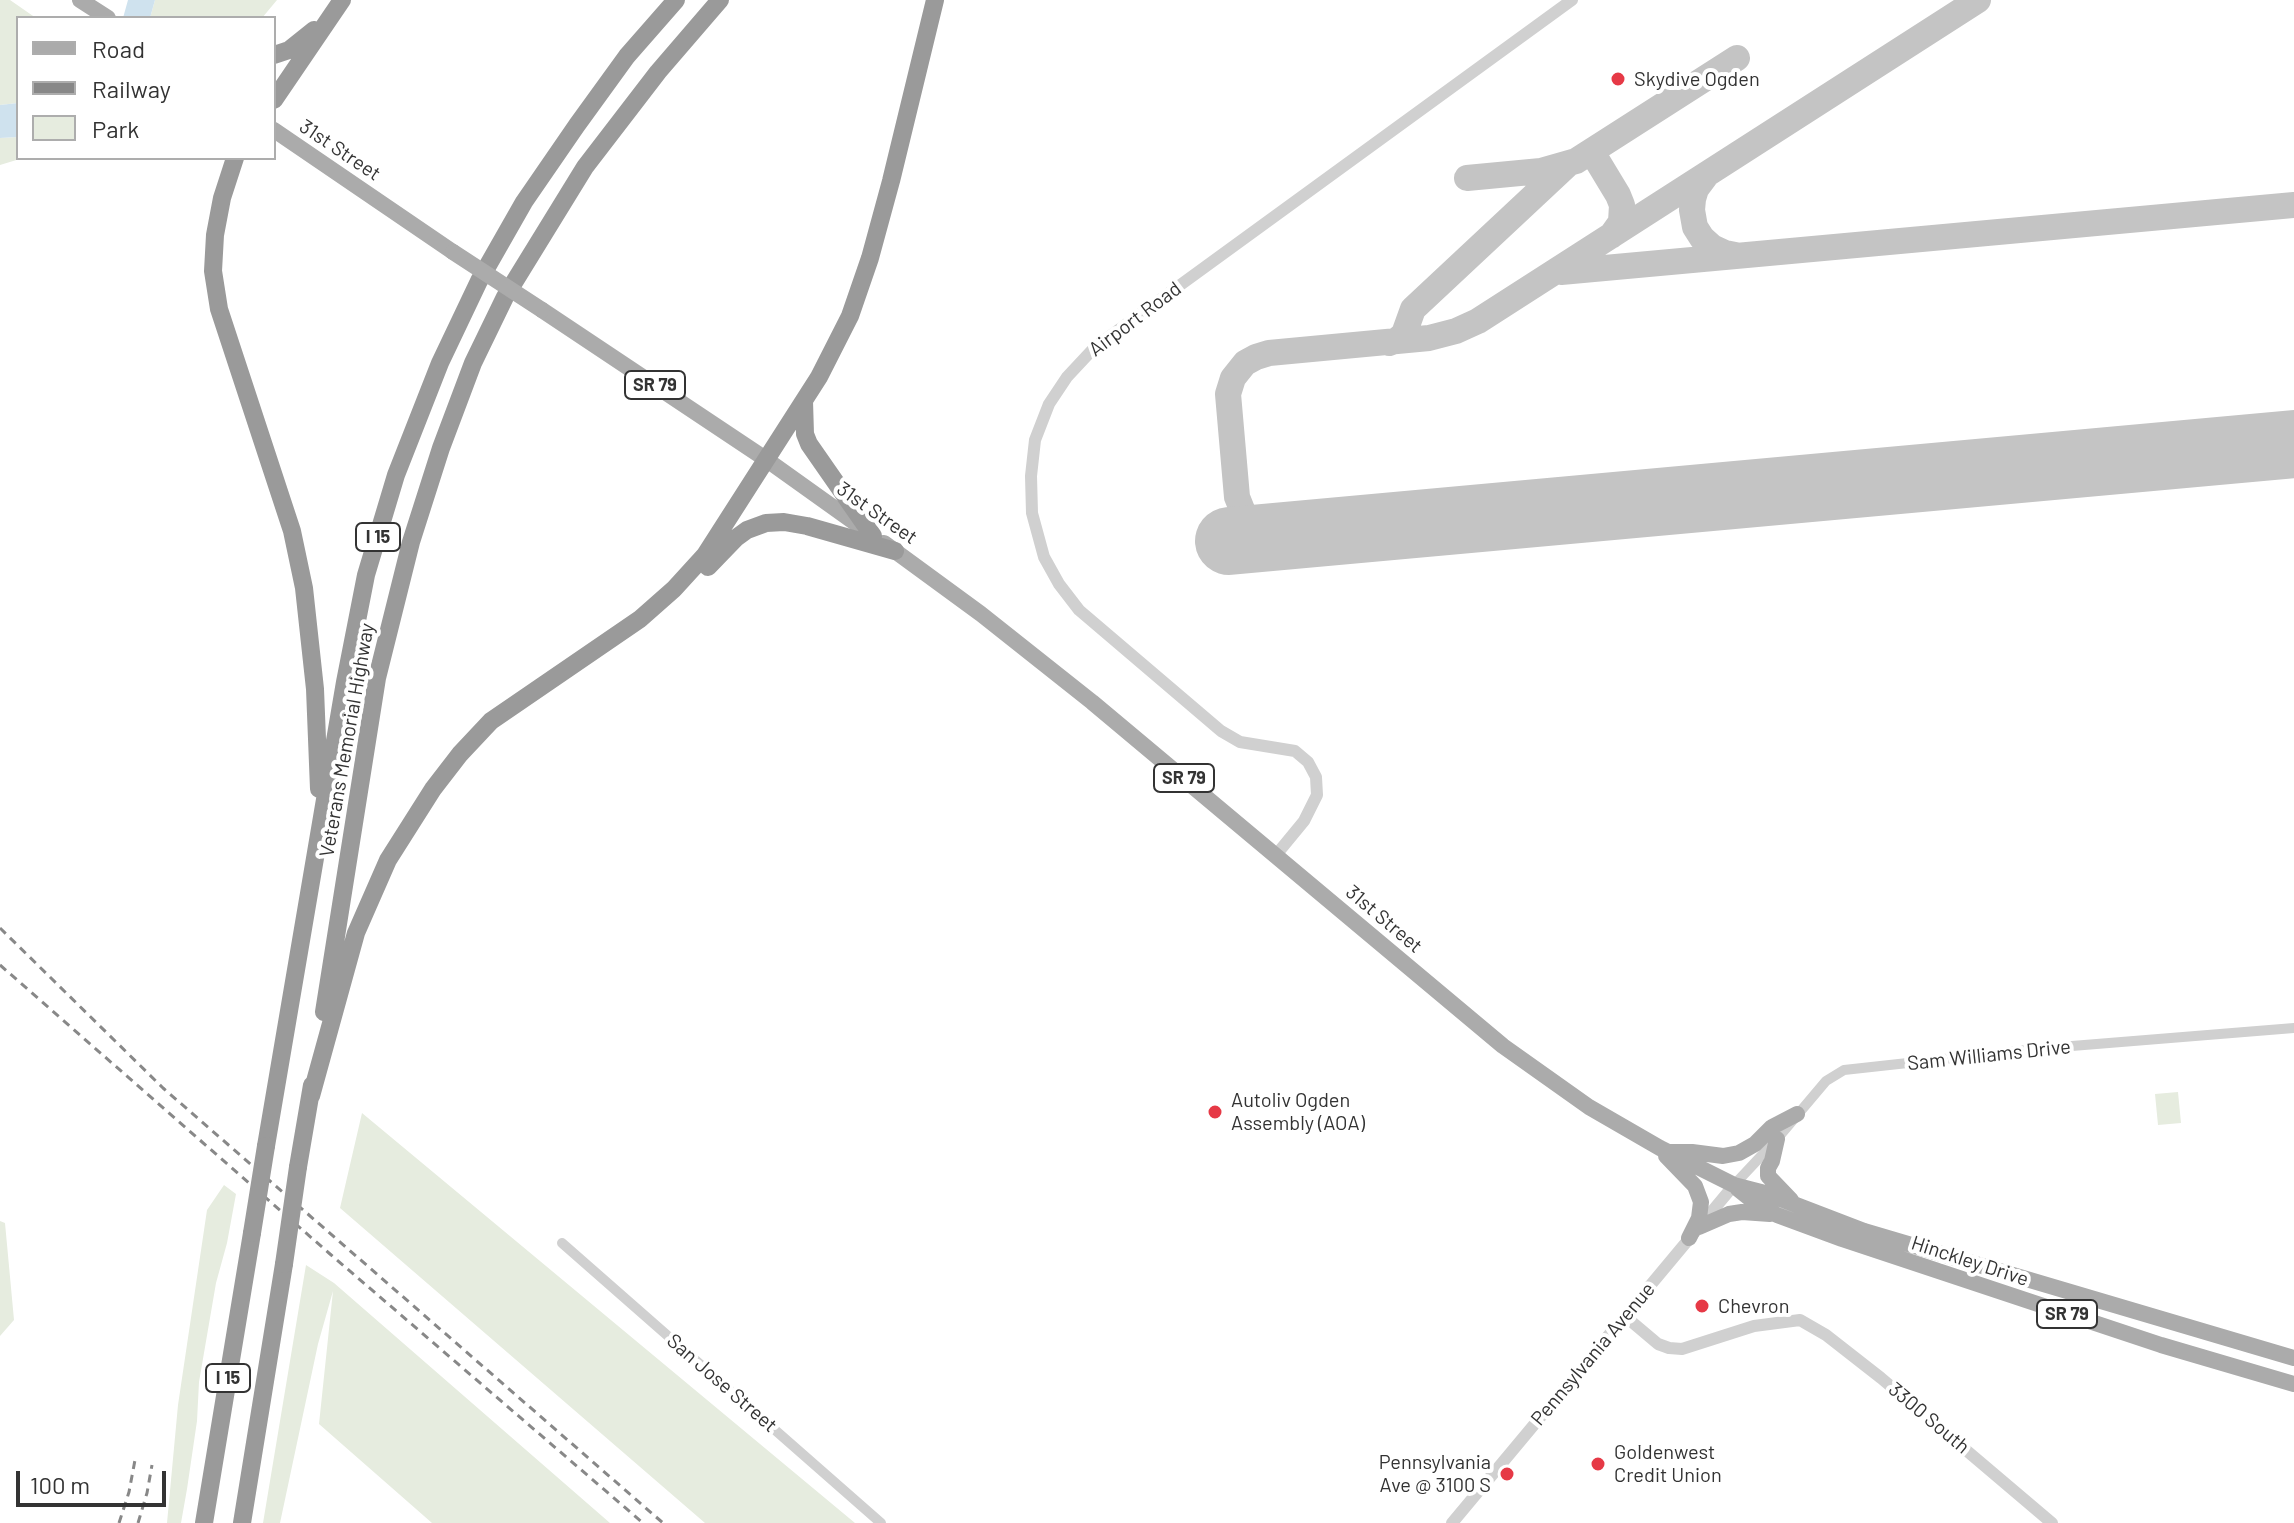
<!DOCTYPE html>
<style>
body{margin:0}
#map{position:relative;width:2294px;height:1523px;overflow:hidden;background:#fff;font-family:Barlow,sans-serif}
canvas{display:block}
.legend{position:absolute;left:16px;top:16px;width:260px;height:144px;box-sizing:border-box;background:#fff;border:2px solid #adadad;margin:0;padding:10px 14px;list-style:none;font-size:24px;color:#333}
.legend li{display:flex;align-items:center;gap:16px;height:40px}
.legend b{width:40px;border:2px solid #adadad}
.scale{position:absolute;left:16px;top:1471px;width:150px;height:36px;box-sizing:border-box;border:4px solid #333;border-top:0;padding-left:10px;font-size:24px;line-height:28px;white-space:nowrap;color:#333;-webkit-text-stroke:6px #fff;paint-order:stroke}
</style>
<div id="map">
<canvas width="2294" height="1523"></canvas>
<ul class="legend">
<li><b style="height:10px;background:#ababab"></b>Road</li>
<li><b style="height:10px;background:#888"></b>Railway</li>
<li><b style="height:22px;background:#e6ecdf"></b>Park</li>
</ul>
<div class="scale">100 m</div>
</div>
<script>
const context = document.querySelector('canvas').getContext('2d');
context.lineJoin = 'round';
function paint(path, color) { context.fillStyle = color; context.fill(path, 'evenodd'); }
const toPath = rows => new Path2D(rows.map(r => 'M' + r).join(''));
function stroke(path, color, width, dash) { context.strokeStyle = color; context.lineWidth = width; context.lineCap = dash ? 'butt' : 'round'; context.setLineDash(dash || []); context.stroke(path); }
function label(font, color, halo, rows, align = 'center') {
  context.font = font + ' Barlow,sans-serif'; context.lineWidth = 8; context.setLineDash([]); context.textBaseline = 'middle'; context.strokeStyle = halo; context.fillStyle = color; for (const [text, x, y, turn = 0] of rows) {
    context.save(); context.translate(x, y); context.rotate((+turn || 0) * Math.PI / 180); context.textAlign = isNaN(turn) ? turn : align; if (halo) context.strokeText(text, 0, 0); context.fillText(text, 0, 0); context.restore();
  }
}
const green = toPath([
 [0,0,10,0,36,18,18,18,18,103,0,105],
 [155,0,277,0,262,18,150,18],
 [18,137,18,158,23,158,0,165,0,138],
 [2178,1092,2181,1123,2158,1125,2155,1094],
 [362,1113,855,1523,705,1523,340,1208],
 [224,1185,236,1194,227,1243,216,1283,199,1382,197,1421,187,1489,181,1523,167,1523,178,1405,207,1210],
 [0,1221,5,1223,14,1320,0,1336],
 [306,1265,334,1283,610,1523,432,1523,319,1424,333,1291,318,1344,280,1523,263,1523]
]);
const water = toPath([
 [128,0,155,0,150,18,123,18],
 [18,103,18,137,0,138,0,105]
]);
const taxiway = toPath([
 [1592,152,1618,195,1622,205,1621,222,1611,236],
 [1705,177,1696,189,1693,199,1692,210,1695,227,1702,238,1712,247,1725,253,1735,255],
 [1467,178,1541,171,1576,161,1737,58],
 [1561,272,2294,205],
 [1389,343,1397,340,1404,334,1413,309,1567,165],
 [1288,535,1269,532,1255,525,1243,512,1237,497,1228,394,1233,378,1245,363,1256,357,1269,353,1429,338,1456,331,1478,321,1978,0]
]);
const runway = toPath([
 [1229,541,2294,444]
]);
const minor = toPath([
 [1734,1185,1777,1139,1826,1081,1844,1070,2035,1049,2294,1028],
 [562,1243,881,1523]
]);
const tertiary = toPath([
 [1276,855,1304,821,1317,795,1316,777,1308,762,1295,751,1240,742,1221,731,1079,610,1059,584,1044,557,1032,513,1031,476,1035,440,1049,404,1067,377,1095,347,1572,0],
 [1626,1317,1658,1344,1669,1348,1682,1349,1754,1326,1800,1320,1826,1335,1881,1378,2052,1523],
 [1452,1523,1734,1185]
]);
const primary = toPath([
 [80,0,108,18],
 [274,130,453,252],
 [542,310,767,460,865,530],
 [884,543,981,614,1092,702,1503,1046,1589,1107,1660,1148,1734,1185,1765,1193,1864,1231,2294,1358],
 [1777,1139,1772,1161,1768,1168,1768,1176,1791,1200],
 [1670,1152,1692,1152,1723,1156,1739,1153,1755,1144,1772,1127,1797,1114],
 [1666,1156,1695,1186,1701,1202,1699,1218,1689,1238],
 [1738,1189,1758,1205,1777,1215,1842,1239,2161,1345,2294,1384],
 [1699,1227,1729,1214,1742,1212,1770,1214]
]);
const motorway = toPath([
 [274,55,289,50,314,30],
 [274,100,342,0],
 [235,158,222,198,215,235,213,271,219,309,292,531,304,588,315,689,319,789],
 [804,401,805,434,809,444,873,536],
 [708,567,736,538,747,530,766,523,784,522,807,526,895,551],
 [324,1012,377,678,411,542,441,448,473,363,505,297,585,167,658,72,720,0],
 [311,1096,356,933,388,860,433,789,460,754,491,721,640,619,674,589,705,555,819,377,850,316,870,258,891,181,935,0],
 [266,1146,345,682,366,575,396,475,440,363,479,281,524,202,577,125,627,56,676,0],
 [298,1167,312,1085],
 [204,1523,252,1233],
 [242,1523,284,1264]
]);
const rail = toPath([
 [0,928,163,1088,663,1523],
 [0,965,330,1254,643,1523],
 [119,1523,129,1492,135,1460],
 [138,1523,147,1493,152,1465]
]);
const primaryBridge = toPath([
 [453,252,542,310]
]);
const motorwayBridge = toPath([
 [252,1233,266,1146],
 [284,1264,298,1167]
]);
const markers = [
 [1618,79,8,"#e63946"],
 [1215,1112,8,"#e63946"],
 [1702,1306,8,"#e63946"],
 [1598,1464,8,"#e63946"],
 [1507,1474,8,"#e63946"]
];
const shields = [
 [655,385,60],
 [378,537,44],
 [1184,778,60],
 [2067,1314,60],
 [228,1378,44]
];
const shieldNames = [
 ["SR 79",655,385],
 ["I 15",378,537],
 ["SR 79",1184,778],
 ["SR 79",2067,1314],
 ["I 15",228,1378]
];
const poiNames = [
 ["Skydive Ogden",1634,79],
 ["Autoliv Ogden",1231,1100],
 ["Assembly (AOA)",1231,1123],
 ["Chevron",1718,1306],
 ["Goldenwest",1614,1452],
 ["Credit Union",1614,1475],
 ["Pennsylvania",1491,1462,"right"],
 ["Ave @ 3100 S",1491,1485,"right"]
];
const streetNames = [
 ["31st Street",340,150,34],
 ["Airport Road",1135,319,-37],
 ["31st Street",877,513,35],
 ["Veterans Memorial Highway",347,740,-80],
 ["31st Street",1384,919,40],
 ["Sam Williams Drive",1989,1055,-6],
 ["Hinckley Drive",1970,1261,18],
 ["Pennsylvania Avenue",1593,1354,-50],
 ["San Jose Street",722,1383,41],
 ["3300 South",1929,1418,40]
];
paint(green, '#e6ecdf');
paint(water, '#cfe2ee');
stroke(taxiway, '#c4c4c4', 26);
stroke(runway, '#c4c4c4', 68);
stroke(minor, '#d0d0d0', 10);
stroke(tertiary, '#d0d0d0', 12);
stroke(primary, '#ababab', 16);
stroke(motorway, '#9a9a9a', 18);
stroke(rail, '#888', 3, [8, 6]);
stroke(primaryBridge, '#ababab', 16);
stroke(motorwayBridge, '#9a9a9a', 18);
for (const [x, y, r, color] of markers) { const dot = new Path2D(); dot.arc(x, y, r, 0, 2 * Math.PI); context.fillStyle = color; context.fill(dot); stroke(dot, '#fff', 3); }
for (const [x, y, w] of shields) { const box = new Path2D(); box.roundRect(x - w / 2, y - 14, w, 28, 6); context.fillStyle = '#fff'; context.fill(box); stroke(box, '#333', 2); }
label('bold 18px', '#333', null, shieldNames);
label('20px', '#333', '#fff', poiNames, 'left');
label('20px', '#333', '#fff', streetNames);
</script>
